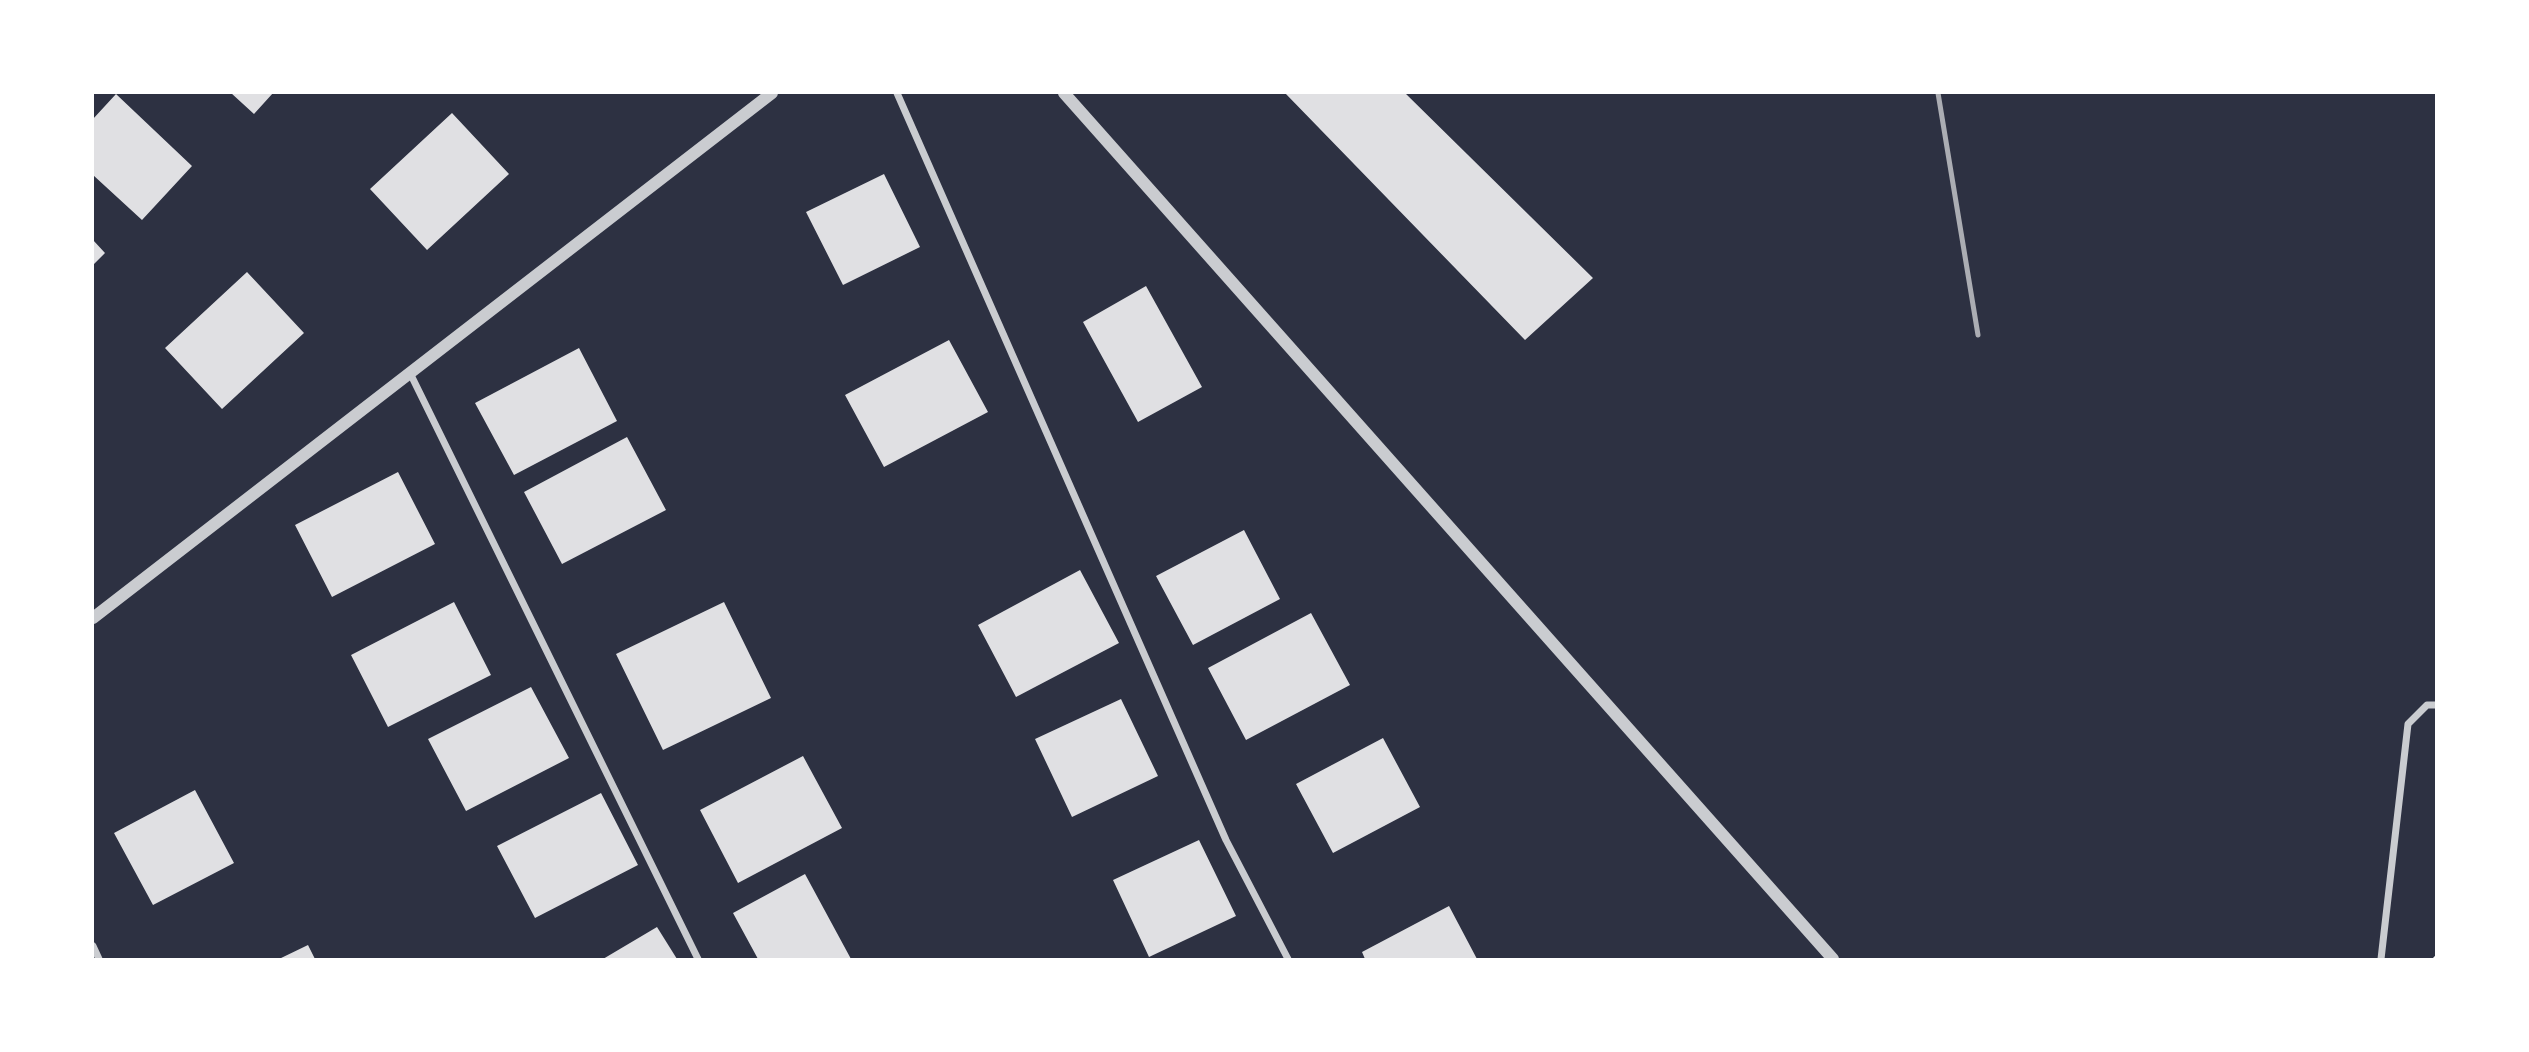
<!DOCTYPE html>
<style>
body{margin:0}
#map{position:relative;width:2529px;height:1052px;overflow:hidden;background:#2d3142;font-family:"DM Sans",sans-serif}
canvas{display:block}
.frame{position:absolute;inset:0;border:94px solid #fff;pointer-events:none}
</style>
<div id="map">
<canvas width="2529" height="1052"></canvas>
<div class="frame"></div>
</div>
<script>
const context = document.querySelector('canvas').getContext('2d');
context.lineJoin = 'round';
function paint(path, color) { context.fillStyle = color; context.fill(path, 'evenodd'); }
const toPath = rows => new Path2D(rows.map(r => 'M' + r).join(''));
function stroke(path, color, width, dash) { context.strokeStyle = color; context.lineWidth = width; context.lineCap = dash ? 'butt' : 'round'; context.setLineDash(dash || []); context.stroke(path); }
const building = toPath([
 [231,93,273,93,254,114],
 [1285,93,1405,93,1593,278,1525,340],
 [116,94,192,166,142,220,93,175,93,119],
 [452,113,509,174,427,250,370,189],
 [884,174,920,247,843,285,806,212],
 [93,240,105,253,93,265],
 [247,272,304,333,222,409,165,348],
 [1146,286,1202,387,1138,422,1083,322],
 [949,340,988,412,884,467,845,395],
 [579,348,617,421,514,475,475,403],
 [627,437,666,510,562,564,524,492],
 [398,472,435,544,332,597,295,525],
 [1244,530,1280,599,1193,645,1156,576],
 [1080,570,1119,643,1016,697,978,625],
 [454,602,491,675,388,727,351,655],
 [724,602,771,698,663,750,616,654],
 [1311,613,1350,685,1246,740,1208,668],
 [531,687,569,758,466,811,428,739],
 [1121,699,1158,776,1072,817,1035,739],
 [1383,738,1420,807,1333,853,1296,784],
 [803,756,842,828,738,883,700,810],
 [195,790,234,863,153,905,114,833],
 [601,793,638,865,535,918,497,846],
 [1199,840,1236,916,1149,957,1113,880],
 [805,874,851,959,758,959,733,913],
 [1449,906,1477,959,1365,959,1362,952],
 [657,927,677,959,603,959],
 [308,945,315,959,279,959]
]);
const path = toPath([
 [2435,959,2436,958]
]);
const minor = toPath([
 [897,93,1226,840,1288,959],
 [410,373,698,959],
 [93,946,99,959],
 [2381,959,2408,724,2427,705,2436,705]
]);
const tertiary = toPath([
 [1064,93,1833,959],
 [93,618,772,93]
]);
const rail = toPath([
 [1938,93,1978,335]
]);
paint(building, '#e0e0e3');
stroke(path, '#fff', 4.5);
stroke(minor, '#caccd0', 7);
stroke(tertiary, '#caccd0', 12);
stroke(rail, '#abadb3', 5);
</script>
